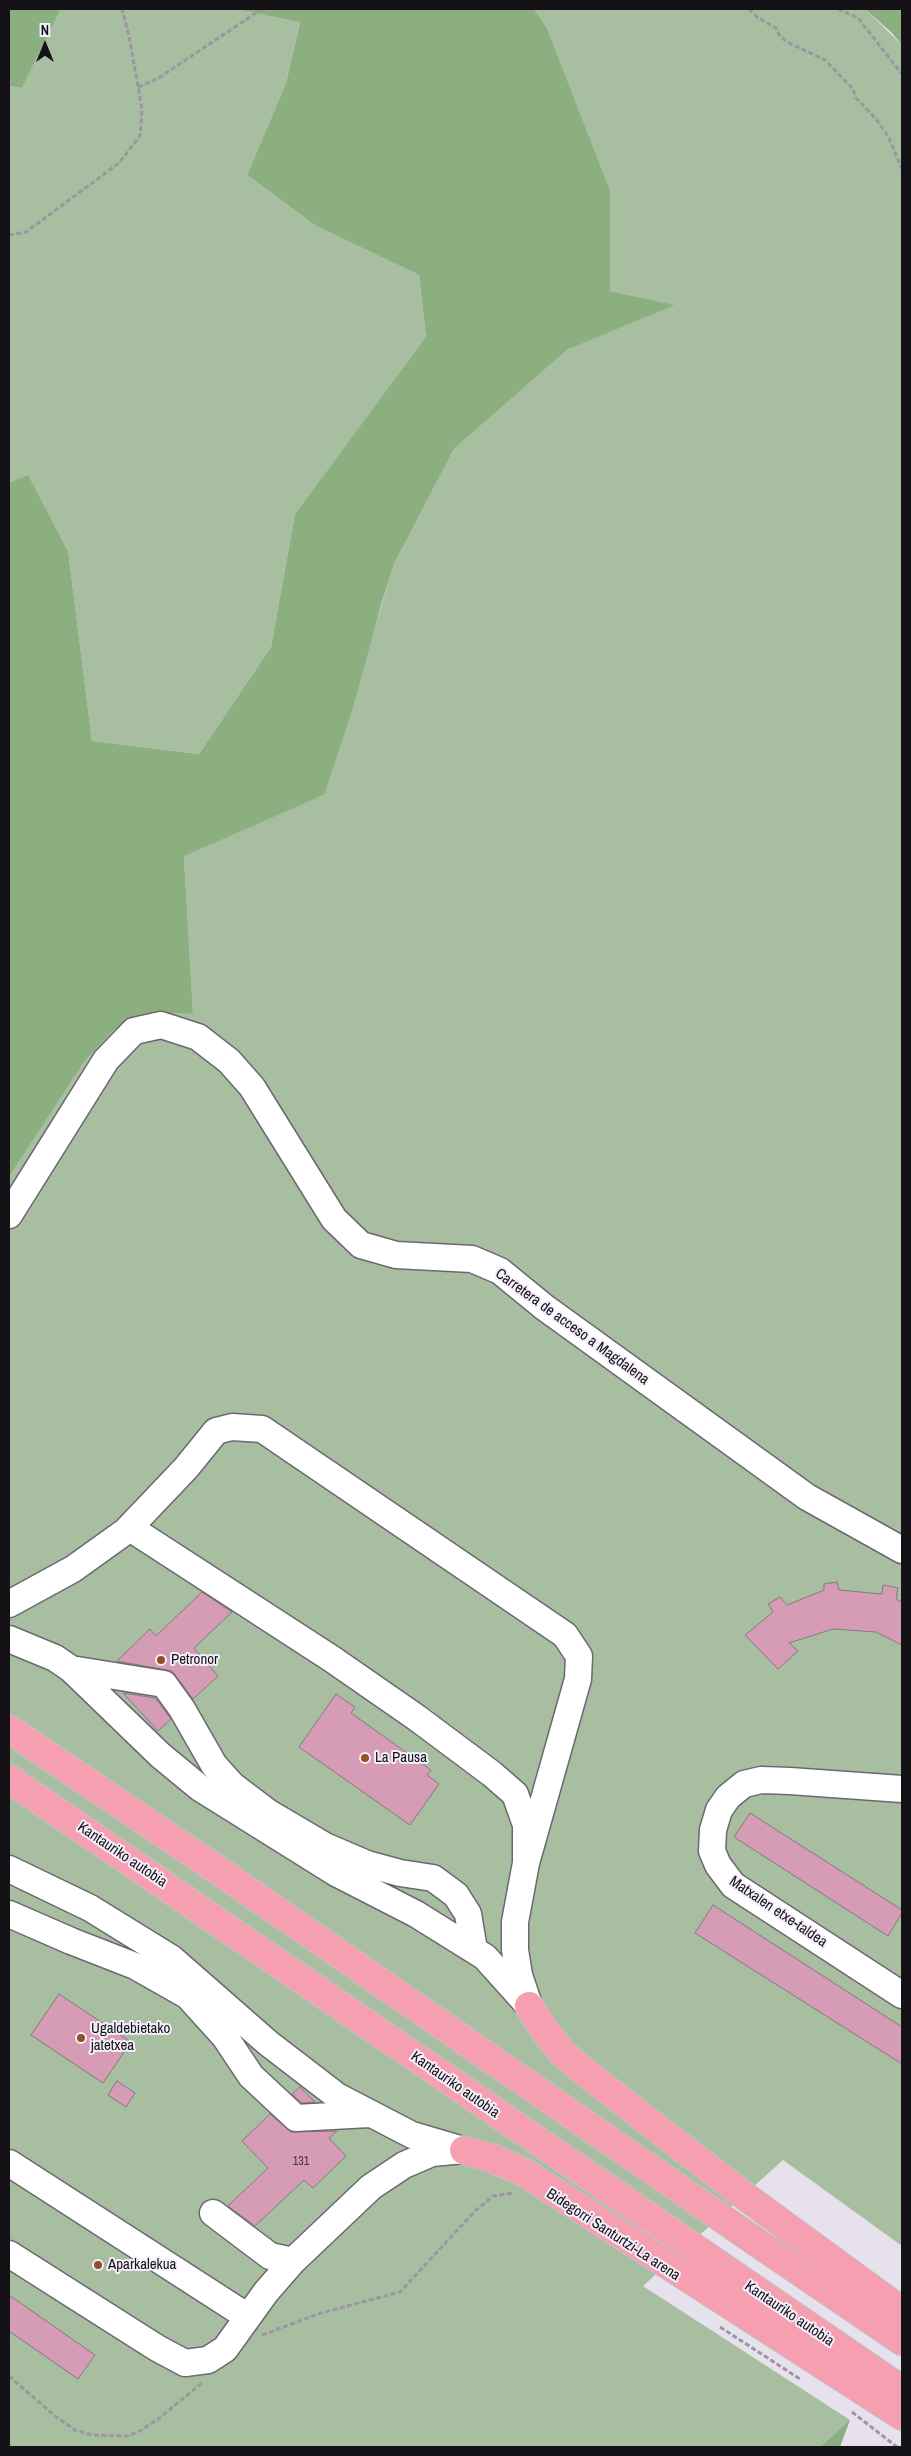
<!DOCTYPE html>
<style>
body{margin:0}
#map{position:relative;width:911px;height:2456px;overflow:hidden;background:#e7e1ed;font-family:"Archivo Narrow",sans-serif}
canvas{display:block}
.frame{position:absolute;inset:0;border:10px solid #141216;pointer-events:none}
.north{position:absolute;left:20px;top:20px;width:50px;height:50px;-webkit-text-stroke:4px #f5eefb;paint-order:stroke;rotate:0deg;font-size:14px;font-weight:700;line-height:20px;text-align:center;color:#141216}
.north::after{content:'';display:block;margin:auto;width:18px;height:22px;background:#141216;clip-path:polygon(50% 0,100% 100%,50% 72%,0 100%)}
</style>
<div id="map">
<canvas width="911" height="2456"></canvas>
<div class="frame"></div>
<div class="north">N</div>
</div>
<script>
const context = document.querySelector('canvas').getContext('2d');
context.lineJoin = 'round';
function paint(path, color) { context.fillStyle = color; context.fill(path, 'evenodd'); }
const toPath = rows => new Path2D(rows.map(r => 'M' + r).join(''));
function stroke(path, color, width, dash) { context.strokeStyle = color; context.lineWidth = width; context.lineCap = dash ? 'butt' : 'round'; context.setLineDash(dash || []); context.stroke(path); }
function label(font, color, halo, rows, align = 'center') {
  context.font = font + ' "Archivo Narrow",sans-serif'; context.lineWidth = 4; context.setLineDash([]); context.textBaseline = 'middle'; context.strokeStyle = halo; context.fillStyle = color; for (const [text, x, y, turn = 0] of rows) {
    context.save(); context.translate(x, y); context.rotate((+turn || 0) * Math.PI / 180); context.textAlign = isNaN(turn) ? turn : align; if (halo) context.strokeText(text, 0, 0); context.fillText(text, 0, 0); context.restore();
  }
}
const green = toPath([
 [61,9,236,9,300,21,286,83,247,175,316,226,419,275,426,338,295,514,271,647,199,754,92,741,68,551,28,476,9,483,9,86,22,88],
 [534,9,865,9,902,45,902,2246,783,2160,643,2286,850,2420,820,2447,9,2447,9,1177,85,1059,114,1030,155,1013,193,1014,184,855,324,795,394,564,454,449,567,350,674,305,610,291,610,190,547,28]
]);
const forest = toPath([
 [9,9,61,9,22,88,9,86],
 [236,9,534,9,547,28,610,190,610,291,675,305,567,350,454,449,394,564,381,605,354,704,324,795,184,856,193,1014,155,1013,114,1030,85,1060,9,1177,9,483,28,475,68,551,92,741,199,754,271,647,295,514,426,337,419,275,316,226,247,175,286,83,300,22],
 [865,9,902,9,902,45,891,32],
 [850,2420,840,2447,820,2447]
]);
const building = toPath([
 [837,1582,839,1590,882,1594,883,1585,898,1588,896,1599,902,1602,902,1645,876,1632,833,1629,789,1643,798,1651,778,1669,745,1635,773,1612,768,1604,780,1597,787,1605,824,1590,824,1584,837,1582],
 [202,1592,232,1612,194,1648,218,1676,193,1699,172,1671,117,1661,150,1629,156,1636,202,1592],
 [123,1693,155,1698,171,1719,158,1731,123,1693],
 [336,1694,355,1707,351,1713,431,1770,427,1775,439,1784,410,1825,299,1747,336,1694],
 [750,1813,902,1910,902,1913,888,1936,734,1837,750,1813],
 [713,1905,902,2027,902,2064,695,1933,713,1905],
 [59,1994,131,2042,103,2083,31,2035,59,1994],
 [117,2081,135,2093,126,2107,108,2095,117,2081],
 [300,2087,315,2102,302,2103,292,2094,300,2087],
 [270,2114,291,2132,337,2131,329,2138,346,2156,313,2188,304,2180,255,2226,228,2206,268,2168,242,2141,270,2114],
 [9,2295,95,2355,78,2379,9,2331,9,2295]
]);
const path = toPath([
 [749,9,757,17,776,28,780,36,787,42,825,60,853,89,856,98,876,119,888,136,902,169],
 [838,9,858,18,902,74],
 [138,87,157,79,262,9],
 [9,235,26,232,119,163,140,136,142,109,129,36,122,9],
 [720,2327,800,2379],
 [262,2335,321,2313,400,2292,475,2211,493,2196,513,2193],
 [9,2376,55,2416,75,2430,92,2435,127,2436,138,2432,157,2420,203,2382],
 [852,2412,897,2447]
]);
const minor = toPath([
 [9,1215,106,1060,134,1031,161,1025,198,1037,229,1061,252,1087,334,1219,361,1245,396,1255,472,1259,500,1271,544,1307,807,1497,902,1550],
 [9,1604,73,1569,126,1531,186,1468,216,1431,232,1427,262,1429,565,1635,579,1656,578,1679,526,1863,526,1825,515,1794,492,1774,417,1718,332,1659,130,1528],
 [9,1639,55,1658,71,1669,160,1755,200,1788,336,1873,416,1914,485,1957,529,2006],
 [71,1669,164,1684,182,1709,214,1765,232,1785,269,1813,325,1846,367,1864,400,1873,433,1878,456,1895,468,1914,474,1950],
 [902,1789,790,1781,761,1780,744,1784,728,1797,719,1810,713,1830,712,1851,718,1865,733,1885,902,1995],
 [526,1863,515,1922,515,1950,519,1975,528,2002],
 [9,1869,90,1908,171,1958,268,2043,337,2096,412,2135,456,2148],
 [9,1914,71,1941,135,1966,188,1996,225,2037,251,2076,296,2118,369,2114],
 [9,2163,248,2317],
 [213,2213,270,2256,293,2261],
 [9,2254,157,2348,185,2363,208,2360,225,2349,266,2292,293,2261,371,2187,404,2165,432,2153,464,2150]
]);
const highway = toPath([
 [9,1729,225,1875,765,2248,902,2341],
 [9,1779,902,2390],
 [529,2006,543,2028,562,2053,591,2077,746,2197,902,2311],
 [464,2150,494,2159,527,2174,902,2416]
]);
const markers = [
 [161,1660,5,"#944f24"],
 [365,1758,5,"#944f24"],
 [81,2038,5,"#944f24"],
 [98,2265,5,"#944f24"]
];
const numberNames = [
 ["131",301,2162]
];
const streetNames = [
 ["Carretera de acceso a Magdalena",572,1327,36],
 ["Kantauriko autobia",122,1855,34],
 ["Matxalen etxe-taldea",778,1912,34],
 ["Kantauriko autobia",455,2085,35],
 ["Bidegorri Santurtzi-La arena",613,2235,33],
 ["Kantauriko autobia",789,2314,34]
];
const poiNames = [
 ["Petronor",171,1660],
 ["La Pausa",375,1758],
 ["Ugaldebietako",91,2029],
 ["jatetxea",91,2046],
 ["Aparkalekua",108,2265]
];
paint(green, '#a8bea0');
paint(forest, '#8caf80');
paint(building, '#d69bb5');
stroke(building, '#87797f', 1);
stroke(minor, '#6d6772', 29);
stroke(highway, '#c2c1c2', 30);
stroke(path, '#9b97a0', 3, [5, 2.5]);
stroke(minor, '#fff', 26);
stroke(highway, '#f69fb0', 28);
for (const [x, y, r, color] of markers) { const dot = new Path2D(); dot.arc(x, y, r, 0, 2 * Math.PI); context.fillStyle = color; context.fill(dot); stroke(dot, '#f5eefb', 2); }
label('12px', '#44343e', null, numberNames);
label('15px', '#141216', '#f5eefb', streetNames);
label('15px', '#141216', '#f5eefb', poiNames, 'left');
</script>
